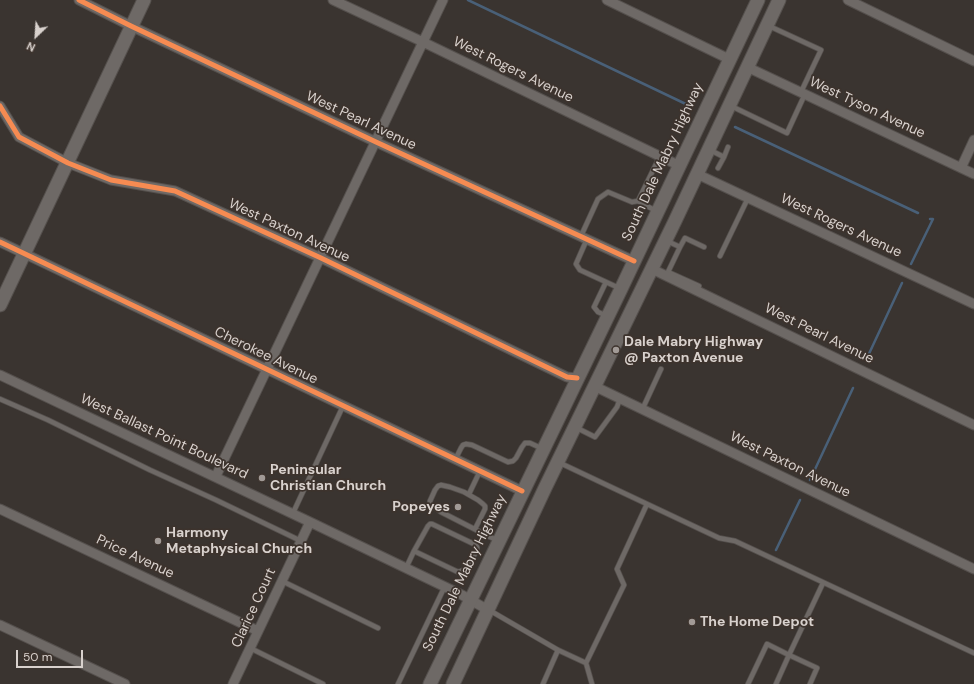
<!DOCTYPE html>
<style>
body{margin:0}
#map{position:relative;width:974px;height:684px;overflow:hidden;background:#3a3430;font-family:"DM Sans",sans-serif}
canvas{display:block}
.north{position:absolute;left:16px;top:16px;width:40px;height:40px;-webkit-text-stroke:3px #3d332d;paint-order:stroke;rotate:205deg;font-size:11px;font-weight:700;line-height:16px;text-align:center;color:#d8d1cd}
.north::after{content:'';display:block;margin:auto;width:14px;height:18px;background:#d8d1cd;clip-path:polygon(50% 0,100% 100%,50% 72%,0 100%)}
.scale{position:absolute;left:16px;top:650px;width:67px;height:18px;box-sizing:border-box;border:2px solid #d8d1cd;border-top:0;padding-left:5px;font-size:12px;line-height:14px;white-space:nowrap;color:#d8d1cd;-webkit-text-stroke:3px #3d332d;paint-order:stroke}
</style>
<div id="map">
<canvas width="974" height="684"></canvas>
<div class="north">N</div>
<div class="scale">50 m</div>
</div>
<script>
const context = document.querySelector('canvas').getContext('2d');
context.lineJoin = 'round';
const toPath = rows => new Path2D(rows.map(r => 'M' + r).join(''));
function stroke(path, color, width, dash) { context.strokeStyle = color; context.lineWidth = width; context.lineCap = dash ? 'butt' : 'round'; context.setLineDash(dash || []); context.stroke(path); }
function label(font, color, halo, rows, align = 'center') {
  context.font = font + ' "DM Sans",sans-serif'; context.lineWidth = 3.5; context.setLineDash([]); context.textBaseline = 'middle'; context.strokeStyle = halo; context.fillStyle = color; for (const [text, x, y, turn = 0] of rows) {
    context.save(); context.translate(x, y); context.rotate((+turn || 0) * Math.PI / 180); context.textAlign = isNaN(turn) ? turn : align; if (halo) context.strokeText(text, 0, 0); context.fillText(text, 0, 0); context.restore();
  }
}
const stream = toPath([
 [468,0,690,106],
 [735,127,918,213],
 [911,264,933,219,930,219],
 [867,358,902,283],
 [810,480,853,388],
 [776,550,800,500]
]);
const lane = toPath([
 [769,26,821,50,801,92],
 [731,106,787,133,805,94],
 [710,150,724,157,728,147],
 [718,168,724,157],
 [638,201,656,211],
 [581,236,598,199,608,192,632,202,638,201,660,156],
 [587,239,576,264,580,270,619,288],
 [667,241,680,247,685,238,704,247],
 [680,247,668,272,699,286,697,291],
 [720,256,748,198],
 [606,282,594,307,598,312,607,316],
 [0,399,48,420,150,470,216,500,301,541],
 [642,410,661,369],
 [577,428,595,437,617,407,620,399],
 [455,460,461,448,463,445,466,444,472,445,508,462,513,461,516,458,522,447,525,443,530,443,543,449],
 [558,462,719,538,735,541,974,653],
 [469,494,480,471],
 [293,513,343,406],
 [475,529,485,509,485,506,483,504,478,500,464,492,450,487,441,485,438,486,435,490,430,501,430,503,431,505,441,512,490,537,497,540],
 [406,568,414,551,428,526,430,524,432,524,476,545,477,547,477,550,466,569,461,571,458,572,414,551],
 [282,581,378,628],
 [489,610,558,650,586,663,592,684],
 [250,648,323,684],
 [586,663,624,585,617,569,647,504],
 [398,684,445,586],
 [543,684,558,650],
 [748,684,767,644,789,655,823,583],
 [776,684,789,655,817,668,810,684]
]);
const street = toPath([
 [79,0,131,26,376,142,634,261],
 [333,0,423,42,680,166],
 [607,0,729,59],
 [848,0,974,61],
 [747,67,974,174],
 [0,106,19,137,68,163,111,180,175,191,321,258,567,377,577,378],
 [961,168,974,140],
 [697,174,974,304],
 [0,242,522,491],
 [652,269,974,425],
 [0,375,310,522,462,595,488,610],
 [594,386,974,569],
 [216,476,443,0],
 [0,509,258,631],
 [0,625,125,684],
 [233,684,310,522]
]);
const secondary = toPath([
 [0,305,144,0],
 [430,684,621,289,758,0],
 [453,684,545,488,675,221,779,0]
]);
const cycleway = toPath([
 [79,0,131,26,376,142,634,261],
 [0,106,19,137,68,163,111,180,175,191,321,258,567,377,577,378],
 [0,242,522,491]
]);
const markers = [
 [616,350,4,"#a19a96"],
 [262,478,4,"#a19a96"],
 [458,507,4,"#a19a96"],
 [158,541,4,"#a19a96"],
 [692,622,4,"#a19a96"]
];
const streetNames = [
 ["West Rogers Avenue",513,70,26],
 ["West Tyson Avenue",867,108,25],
 ["West Pearl Avenue",361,121,25],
 ["South Dale Mabry Highway",663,162,-65],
 ["West Rogers Avenue",841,226,25],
 ["West Paxton Avenue",289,231,25],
 ["West Pearl Avenue",819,334,26],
 ["Cherokee Avenue",266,356,26],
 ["West Ballast Point Boulevard",164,437,25],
 ["West Paxton Avenue",790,465,26],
 ["Price Avenue",135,557,25],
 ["South Dale Mabry Highway",465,573,-64],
 ["Clarice Court",254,608,-65]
];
const poiNames = [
 ["Dale Mabry Highway",624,342],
 ["@ Paxton Avenue",624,358],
 ["Peninsular",270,470],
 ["Christian Church",270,486],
 ["Popeyes",450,507,"right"],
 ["Harmony",166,533],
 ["Metaphysical Church",166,549],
 ["The Home Depot",700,622]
];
stroke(stream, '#496078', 2.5);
stroke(lane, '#55504d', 6);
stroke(street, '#55504d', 11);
stroke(secondary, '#55504d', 15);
stroke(lane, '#6e6966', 4.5);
stroke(street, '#6e6966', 9);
stroke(secondary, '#6e6966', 13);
stroke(cycleway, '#f68b52', 5);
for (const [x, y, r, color] of markers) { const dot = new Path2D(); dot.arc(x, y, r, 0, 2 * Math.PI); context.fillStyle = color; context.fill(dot); stroke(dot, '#3d332d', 1.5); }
label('14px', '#d8d1cd', '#3d332d', streetNames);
label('bold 14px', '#d8d1cd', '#3d332d', poiNames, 'left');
</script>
